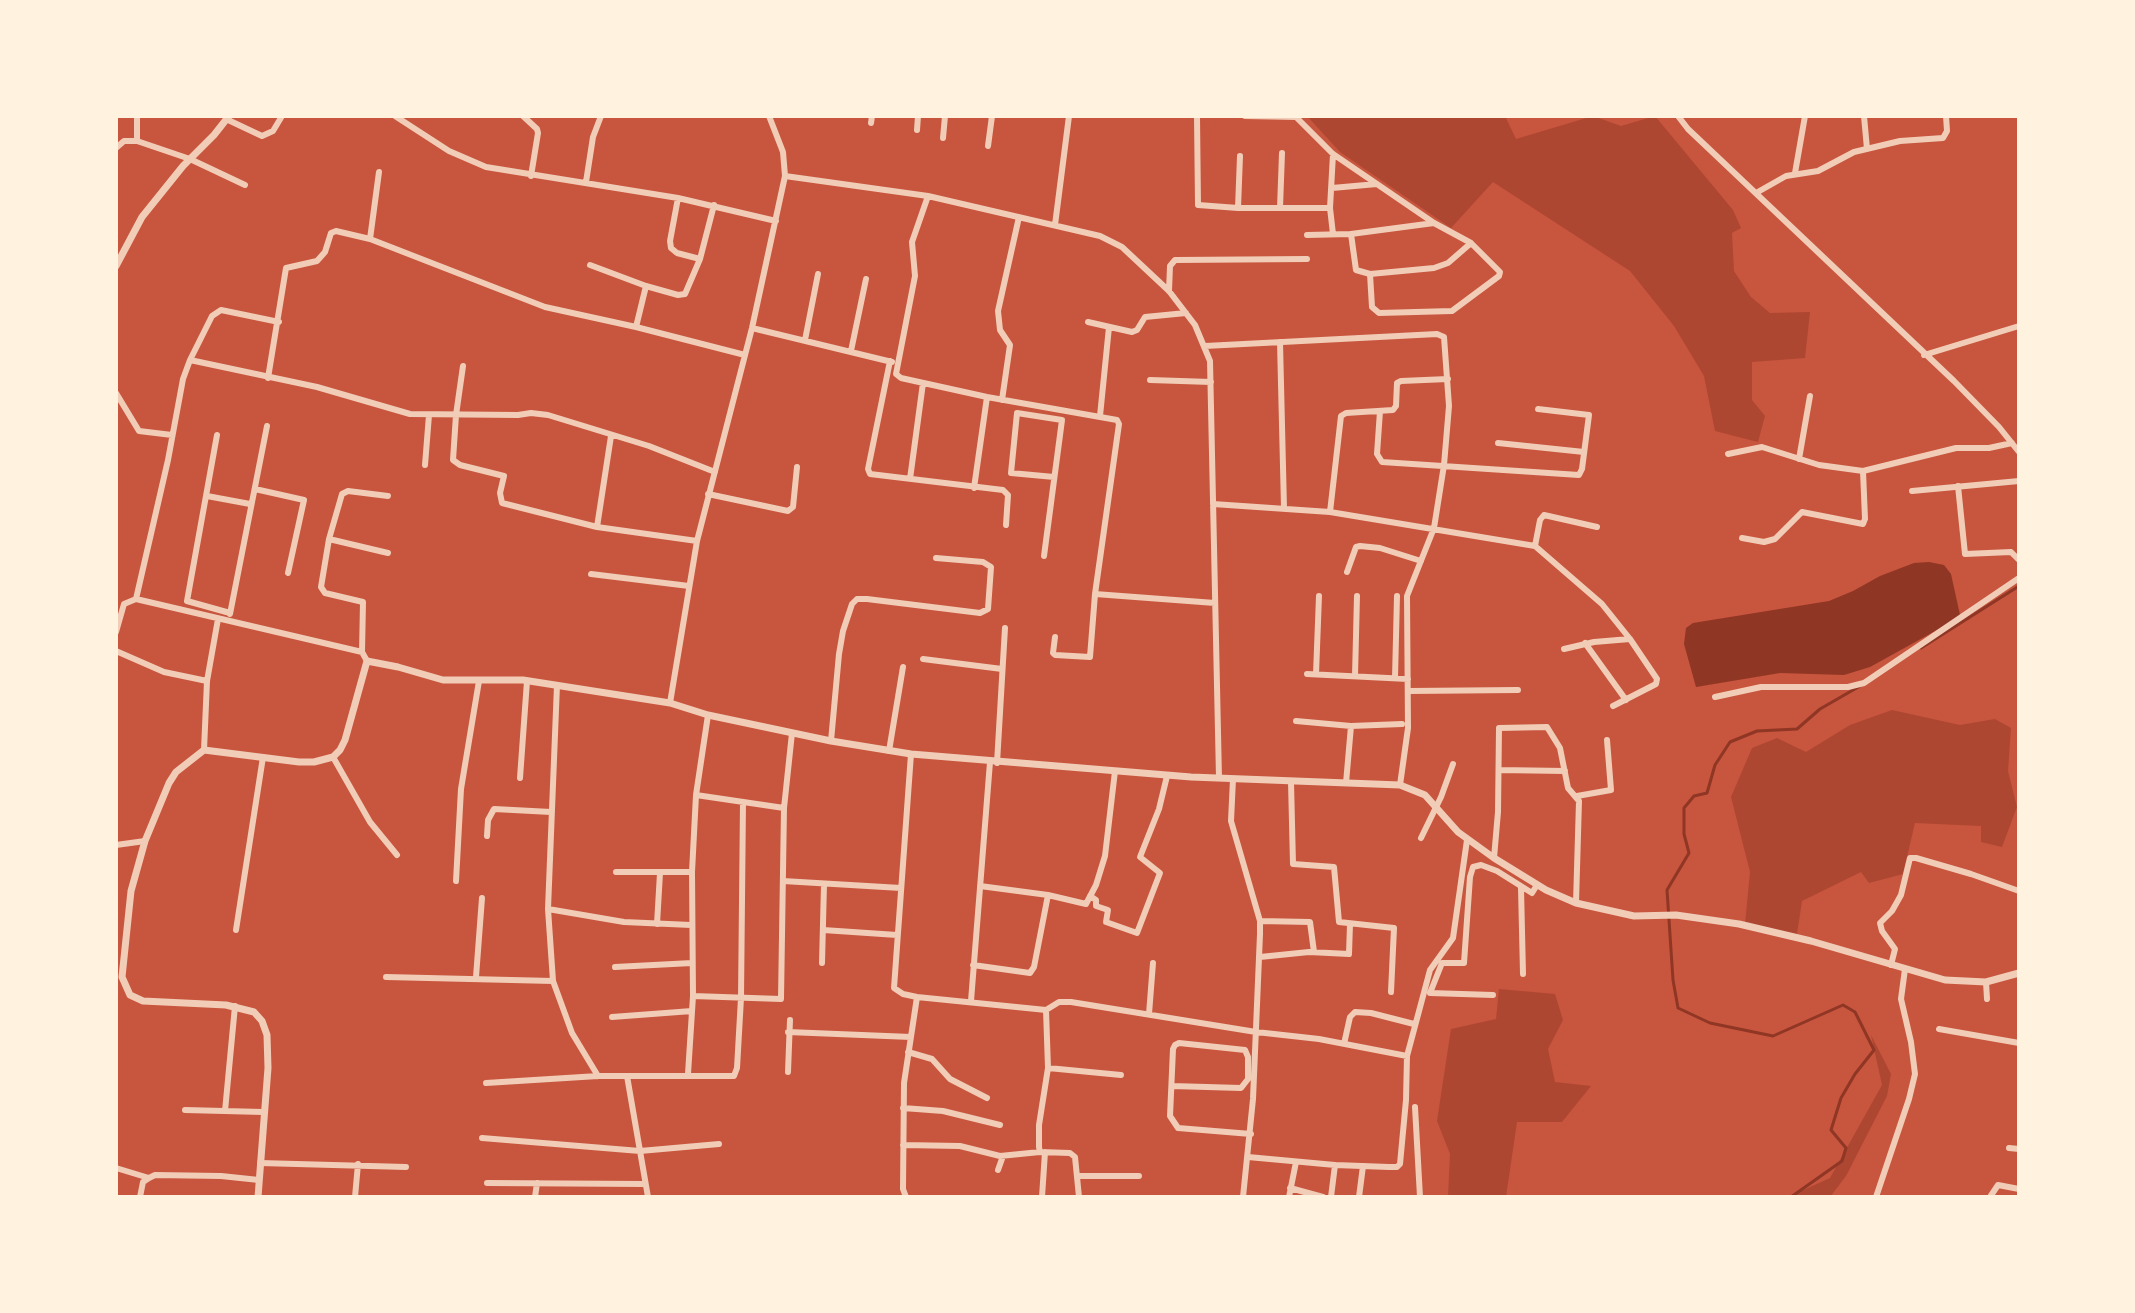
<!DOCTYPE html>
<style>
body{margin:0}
#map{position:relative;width:2135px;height:1313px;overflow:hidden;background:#c8553d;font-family:"Nunito Sans",sans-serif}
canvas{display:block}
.frame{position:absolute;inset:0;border:118px solid #fff3e0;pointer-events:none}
</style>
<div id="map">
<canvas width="2135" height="1313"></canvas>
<div class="frame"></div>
</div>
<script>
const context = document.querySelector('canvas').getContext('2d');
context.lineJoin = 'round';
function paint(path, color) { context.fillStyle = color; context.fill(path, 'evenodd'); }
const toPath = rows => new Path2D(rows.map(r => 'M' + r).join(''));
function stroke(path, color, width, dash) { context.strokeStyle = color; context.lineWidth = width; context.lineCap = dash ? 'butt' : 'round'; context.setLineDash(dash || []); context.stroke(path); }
const green = toPath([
 [1307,116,1505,116,1516,139,1593,116,1621,126,1655,116,1733,210,1741,228,1732,233,1734,271,1751,297,1770,313,1810,312,1805,358,1752,362,1752,400,1765,416,1758,442,1715,431,1704,376,1674,326,1630,271,1493,182,1451,228,1340,152],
 [1892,710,1960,725,1995,719,2011,728,2008,771,2017,807,2002,847,1981,842,1981,826,1915,823,1903,874,1869,883,1861,872,1802,901,1797,934,1745,924,1750,872,1731,797,1752,748,1777,738,1806,752,1850,725],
 [1499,989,1555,994,1563,1020,1548,1049,1555,1082,1591,1086,1562,1122,1517,1122,1506,1197,1448,1197,1450,1154,1437,1121,1451,1029,1496,1019],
 [1871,1035,1891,1074,1887,1096,1846,1176,1830,1197,1788,1197,1830,1178,1882,1085]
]);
const water = toPath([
 [1929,562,1944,565,1951,574,1960,615,1955,620,1870,667,1844,675,1780,673,1696,687,1684,644,1686,628,1693,623,1829,601,1853,591,1880,576,1914,563]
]);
const stream = toPath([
 [1921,648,2019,586],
 [1791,1197,1842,1161,1846,1148,1831,1130,1841,1098,1855,1074,1874,1050,1855,1012,1843,1005,1773,1036,1710,1023,1678,1008,1673,980,1667,890,1689,853,1684,834,1684,808,1694,796,1707,793,1715,765,1730,742,1757,731,1797,729,1820,709,1860,686]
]);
const minor = toPath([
 [137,116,137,141],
 [395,116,449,151,486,167,678,198,776,221],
 [523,116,537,129,538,133,531,176],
 [1197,116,1198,205,1238,208,1330,208],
 [1245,116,1296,117],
 [1295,116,1333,154,1434,223,1471,243,1500,272,1499,276,1452,311,1379,313,1372,307,1370,274],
 [1678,116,1688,129,1954,381,1999,427,2019,452],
 [1864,116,1867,149],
 [226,119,262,136,273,131,282,116],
 [871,123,872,116],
 [917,130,918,116],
 [943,138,945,116],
 [988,146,992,116],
 [116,148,124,141,137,141,190,159,245,185],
 [1795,173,1805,116],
 [785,176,928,196,1100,236,1122,247,1169,291,1195,325,1210,361,1219,778],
 [586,182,593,137,601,116],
 [1332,188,1377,184],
 [1756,193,1786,176,1818,171,1854,152,1900,141,1943,138,1947,131,1946,116],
 [928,196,912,242,915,276,896,374,901,378,987,397,1117,420,1119,424,1095,594,1215,603],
 [678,198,670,241,671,248,677,253,700,259],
 [1238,208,1240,156],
 [1280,208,1282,153],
 [1055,225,1069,116],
 [1333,234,1330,208,1333,154],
 [1351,234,1356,270,1370,274,1434,268,1448,263,1471,243],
 [1307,235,1351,234,1434,223],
 [370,239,379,172],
 [590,265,646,286,678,295,685,294,700,259,714,205],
 [1169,291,1170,266,1175,260,1307,259],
 [1088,322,1132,332,1137,330,1145,317,1186,313],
 [636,327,646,286],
 [752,328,892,362],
 [805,340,818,274],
 [1280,342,1284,508],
 [1205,346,1437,334,1444,337,1449,406,1444,465,1434,528,1407,596,1408,728,1400,785],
 [851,351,866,279],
 [1924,355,2019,326],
 [190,360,212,316,221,310,279,322],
 [890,361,868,469,870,474,1003,490,1008,495,1006,525],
 [463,366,456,415,453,460,460,465,504,476,500,493,502,503,597,527,697,541],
 [268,378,286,268,317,261,325,252,331,233,336,231,370,239,545,307,636,327,745,355],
 [1150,380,1211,382],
 [116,393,139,431,172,435],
 [1002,400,1010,345,1000,330,998,311,1019,217],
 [1380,411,1377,454,1382,462,1579,475,1582,469,1589,415,1538,409],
 [1017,413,1062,420,1044,556],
 [1017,413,1011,473,1054,477],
 [1100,416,1109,327],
 [217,435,187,601,230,613],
 [1498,443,1584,452],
 [1728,454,1762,447,1819,465,1863,471,1956,448,1989,448,2012,443],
 [1799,459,1810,396],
 [425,465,429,415],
 [910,479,923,383],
 [1958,486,1965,554,2011,552,2019,560],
 [974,488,987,397],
 [255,489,304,500,288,573],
 [1912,491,2019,481],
 [708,494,788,511,793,507,797,467],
 [207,496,250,504],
 [1213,504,1330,512,1535,546,1602,604,1630,639,1657,679,1656,684,1613,706],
 [1330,512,1341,416,1346,413,1393,410,1396,406,1397,383,1401,381,1448,379],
 [597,527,611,436],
 [1742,538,1764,542,1775,539,1802,512,1863,524,1865,519,1863,471],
 [329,539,388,553],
 [1535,546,1540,520,1544,515,1597,527],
 [1347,572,1356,547,1360,546,1380,548,1421,561],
 [591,574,689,586],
 [136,599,168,460,183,379,190,360,317,387,410,414,518,415,531,413,548,415,649,446,715,472],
 [230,614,267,426],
 [116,632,124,604,136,599,362,652],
 [1055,637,1053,653,1055,655,1090,657,1095,594],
 [1585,643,1626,700],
 [1564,649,1594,642,1630,639],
 [116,651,164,672,207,681],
 [923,659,1002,669],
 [367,661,362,652,363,602,325,593,321,587,329,539,342,494,348,491,388,496],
 [1307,674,1408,679],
 [1316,674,1319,596],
 [1355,676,1357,596],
 [1395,678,1397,596],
 [557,685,548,909,553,981,572,1033,598,1076],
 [1409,691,1518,690],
 [1715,697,1761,687,1848,687,1864,683,2019,578],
 [670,703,697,541,752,328,785,176,783,152,769,116],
 [1296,721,1351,726,1402,724],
 [831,741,839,654,843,631,852,604,857,599,867,599,980,613,988,609,991,567,983,562,936,558],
 [204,750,207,681,218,619],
 [889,751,903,667],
 [911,754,894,988,903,994,917,997,1046,1010,1048,1068,1039,1125,1039,1147,1040,1152,1070,1153,1075,1157,1079,1197],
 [333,757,370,822,397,855],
 [997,763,1005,628],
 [1499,770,1565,771],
 [520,778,527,681],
 [1233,779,1231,821,1260,921,1260,934,1253,1099,1243,1197],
 [1291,782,1293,864,1334,867,1339,922,1394,928,1391,992],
 [1346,783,1351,726],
 [696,795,784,808],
 [1577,796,1611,790,1607,740],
 [487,836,488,820,494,809,551,812],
 [1421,838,1441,797,1453,764],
 [116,845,145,841],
 [1494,858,1498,812,1499,728,1547,727,1560,748,1568,788,1579,801,1576,903],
 [616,872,692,872],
 [456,881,461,789,479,681],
 [783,881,901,888],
 [980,886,1048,895],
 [1521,888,1523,974],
 [1090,896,1096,900,1096,906,1108,910,1106,922,1137,933,1160,873,1140,857,1159,809,1167,776],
 [548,909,624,922,691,925],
 [1260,921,1310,922,1314,952],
 [657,924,660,873],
 [236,930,263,757],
 [823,930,897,935],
 [1260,957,1309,952,1349,954,1350,924],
 [822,963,824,884],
 [973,965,1030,973,1034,967,1048,895,1086,904,1096,885,1105,856,1115,771],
 [1891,965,1895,949,1882,931,1880,923,1892,911,1901,895,1910,858,1916,858,1971,874,2019,891],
 [615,967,692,963],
 [386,977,553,981],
 [476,977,482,898],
 [1986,982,1987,999],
 [1493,995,1430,993,1442,963,1464,963,1470,877,1473,867,1481,865,1497,871,1532,893,1537,885],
 [693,996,781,999,784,808,792,733],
 [971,1001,990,762],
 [1046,1010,1059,1002,1071,1002,1256,1032,1319,1039,1407,1056],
 [1149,1014,1153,963],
 [612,1017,692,1011],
 [1939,1029,2019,1043],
 [788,1032,911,1037],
 [1344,1044,1350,1017,1355,1012,1371,1013,1414,1024],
 [908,1052,932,1059,950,1079,987,1098],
 [1048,1068,1121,1075],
 [788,1072,790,1020],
 [688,1074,693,996,692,872,696,795,708,715],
 [627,1076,648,1197],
 [486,1083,598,1076,734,1076,737,1068,741,998,743,802],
 [1172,1086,1241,1088,1248,1079,1248,1057,1245,1050,1179,1043,1175,1045,1173,1049,1170,1116,1178,1128,1251,1134],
 [1415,1107,1420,1197],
 [903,1108,943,1111,1000,1125],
 [185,1110,263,1112],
 [225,1111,235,1006],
 [482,1138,640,1151,719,1144],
 [903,1145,960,1146,1000,1156,1040,1152],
 [2009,1148,2019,1149],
 [1248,1157,1335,1165,1389,1167,1397,1167,1400,1164,1406,1100,1407,1056,1430,970,1453,938,1467,840],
 [260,1163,406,1167],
 [116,1168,149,1178,155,1175,221,1176,259,1180],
 [998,1170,1003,1156],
 [1077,1176,1139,1176],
 [487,1183,645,1184],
 [1290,1188,1323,1197],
 [140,1197,143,1182,149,1178],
 [355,1197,358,1164],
 [535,1197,537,1183],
 [906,1197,903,1189,904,1083,917,997],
 [1042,1197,1045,1152],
 [1289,1197,1296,1162],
 [1331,1197,1335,1165],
 [1359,1197,1363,1166],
 [1876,1197,1909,1099,1915,1074,1911,1042,1901,999,1905,969],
 [1990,1197,1998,1185,2019,1189]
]);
const tertiary = toPath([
 [116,266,142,217,183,166,214,135,229,116],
 [258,1197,268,1068,267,1035,262,1021,254,1012,226,1005,143,1001,130,995,122,977,131,891,145,841,169,783,176,772,204,750,299,762,314,762,333,757,340,750,345,740,367,661,398,667,443,680,523,680,670,703,708,715,831,741,911,754,1191,777,1400,785,1425,795,1458,832,1494,858,1546,890,1576,903,1634,916,1676,915,1739,924,1811,941,1945,980,1986,982,2019,973]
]);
paint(green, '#ae4732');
paint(water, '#8f3625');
stroke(stream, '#8f3625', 3);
stroke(minor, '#f1ccb7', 6);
stroke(tertiary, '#f1ccb7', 7);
</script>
